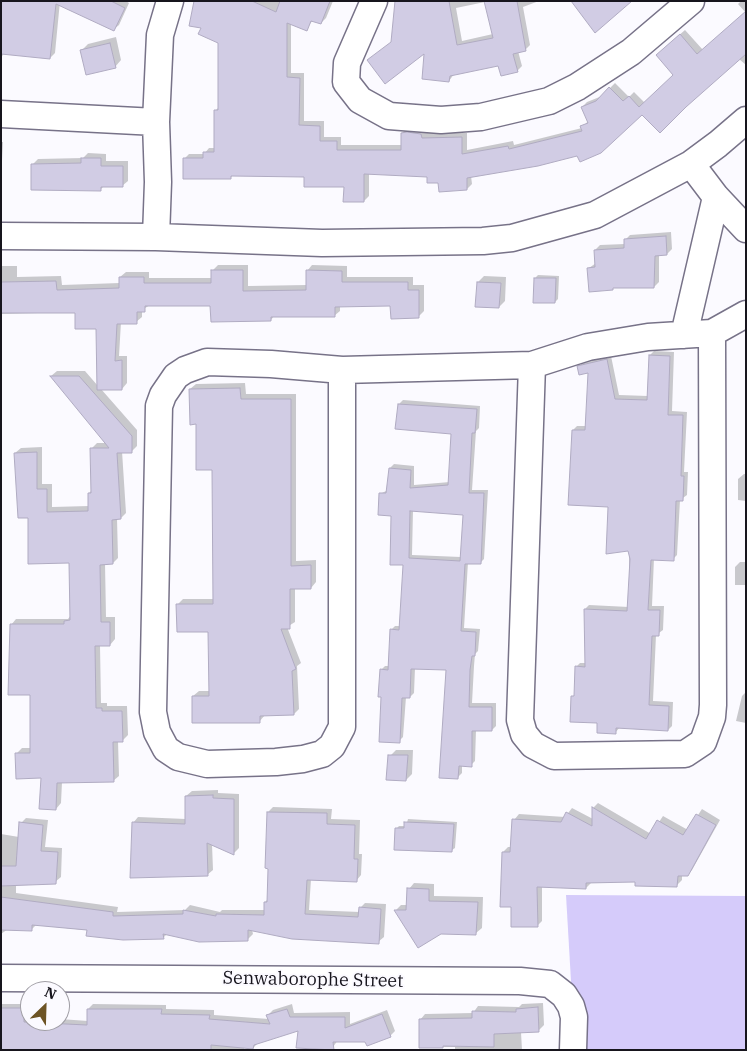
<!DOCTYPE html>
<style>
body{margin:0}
#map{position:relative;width:747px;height:1051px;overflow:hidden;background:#fbfaff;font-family:"IBM Plex Serif",serif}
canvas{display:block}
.frame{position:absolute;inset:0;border:2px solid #17151d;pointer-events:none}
.north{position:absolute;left:20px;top:981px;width:50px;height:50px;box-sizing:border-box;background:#fbfaff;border:1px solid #a09ea5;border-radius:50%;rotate:24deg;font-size:14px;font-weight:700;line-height:20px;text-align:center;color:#17151d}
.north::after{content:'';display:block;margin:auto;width:18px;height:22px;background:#6d5425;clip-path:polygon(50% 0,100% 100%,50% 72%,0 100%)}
</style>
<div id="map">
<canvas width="747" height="1051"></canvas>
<div class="frame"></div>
<div class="north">N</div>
</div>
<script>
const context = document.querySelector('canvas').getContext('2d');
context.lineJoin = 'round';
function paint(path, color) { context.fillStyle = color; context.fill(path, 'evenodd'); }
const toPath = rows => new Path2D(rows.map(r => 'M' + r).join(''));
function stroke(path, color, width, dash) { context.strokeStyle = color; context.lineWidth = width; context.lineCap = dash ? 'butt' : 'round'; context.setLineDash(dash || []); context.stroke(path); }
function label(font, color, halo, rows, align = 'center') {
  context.font = font + ' "IBM Plex Serif",serif'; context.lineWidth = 4; context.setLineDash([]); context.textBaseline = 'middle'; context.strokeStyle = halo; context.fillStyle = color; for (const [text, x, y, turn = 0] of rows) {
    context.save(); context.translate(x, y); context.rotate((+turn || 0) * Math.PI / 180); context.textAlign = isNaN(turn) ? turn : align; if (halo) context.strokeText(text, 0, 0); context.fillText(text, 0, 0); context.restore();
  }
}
const green = toPath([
 [566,895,746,896,746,1050,575,1050]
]);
const shadow = toPath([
 [60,1,55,53,50,58,4,53,1,58,1,10],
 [70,1,126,1,129,3,119,25,114,29],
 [196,1,333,1,326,18,321,23,313,20,306,29,291,24,291,73,304,73,304,121,324,121,324,137,341,137,341,145,402,145,402,133,407,128,426,129,426,133,467,133,467,150,513,141,514,145,582,128,588,121,582,107,587,102,602,96,615,83,629,97,634,92,645,103,674,75,662,50,685,30,703,50,746,31,746,65,739,59,642,114,578,155,471,176,472,184,467,189,440,182,428,176,369,173,369,196,364,201,345,186,305,176,233,175,230,178,184,159,189,154,204,154,209,148,215,148,215,111,219,107,219,42,202,27],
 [397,1,539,1,523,7,530,45,525,50,518,51,522,66,517,71,499,64,454,74,449,81,425,52,392,41],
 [485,2,493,34,462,41,456,8],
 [741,1,746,1,746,13,738,4],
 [116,37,121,60,115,67,82,50,88,44],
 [1,142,3,142,1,180],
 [88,153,106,154,106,161,128,161,128,181,122,186,104,186,101,189,33,164,38,159,83,158],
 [671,232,672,249,667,254,659,254,659,282,654,287,615,286,612,289,589,268,596,263,595,250,600,245,625,244,625,240,630,235],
 [218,265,248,265,248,286,307,285,307,271,312,265,347,266,347,277,413,277,413,285,424,285,424,311,418,317,391,305,340,306,340,311,334,316,274,316,271,320,212,304,150,305,142,310,142,317,136,322,121,322,119,356,127,356,127,383,122,389,101,389,137,430,137,446,132,451,122,451,126,513,121,518,117,518,118,558,113,563,105,563,106,617,115,617,115,639,110,645,100,645,101,703,107,703,107,706,127,706,128,735,122,741,118,741,119,776,113,781,62,782,61,803,56,809,42,777,17,753,22,748,31,748,31,693,11,625,16,619,68,619,71,615,71,562,29,517,15,453,21,448,42,447,42,484,52,484,52,507,89,506,89,493,92,490,91,449,97,443,107,443,51,376,57,371,85,371,98,386,97,327,76,312,1,314,1,266,17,266,17,277,61,276,62,285,120,283,120,277,126,272,149,272,149,278,212,278,212,271],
 [538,275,559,276,558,299,555,302,535,278],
 [484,276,506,277,505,301,499,307,478,282],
 [654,351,674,352,672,411,687,412,684,472,688,472,687,495,680,500,677,555,673,559,654,558,652,606,664,606,663,630,656,635,653,701,673,702,672,726,668,730,620,727,615,733,598,722,572,697,576,694,576,667,580,663,586,663,585,609,589,605,629,607,629,550,573,430,577,426,587,426,589,372,579,367,583,362,611,356,619,395,648,396,650,355],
 [245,383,246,394,296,394,296,561,316,560,316,582,311,588,295,588,295,622,287,627,301,663,297,666,299,709,294,714,265,715,259,722,193,696,199,691,210,691,209,630,177,605,183,599,214,599,213,469,197,423,190,389,196,384],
 [403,400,480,406,479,428,476,431,472,490,488,490,484,559,480,563,468,562,464,628,480,629,478,651,475,654,474,666,472,703,496,703,496,726,492,730,476,730,475,761,471,765,462,765,462,773,458,777,447,669,415,668,414,693,410,697,406,697,403,737,399,741,383,696,381,670,385,666,389,666,391,630,395,626,401,626,405,564,393,514,380,494,388,490,390,468,394,464,414,466,414,485,450,482,452,433,399,404],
 [413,510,464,514,461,557,412,555],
 [744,474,746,474,746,501,738,500,738,479],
 [740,562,746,562,746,585,735,585,735,567],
 [746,692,746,723,736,721,742,696],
 [396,750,413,750,412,774,406,780,390,756],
 [218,790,218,793,239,794,239,848,234,853,212,844,213,870,207,875,133,823,138,817,186,819,186,796,192,791],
 [598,803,651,834,663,816,688,830,702,809,720,820,692,870,687,875,682,875,682,880,677,885,636,881,591,883,586,888,542,886,542,921,537,926,512,906,503,852,508,847,512,847,514,820,519,814,565,817,572,808,593,819,593,808],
 [273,807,332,809,331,819,360,820,359,854,362,854,361,875,356,881,311,879,309,910,360,912,360,908,365,903,386,904,384,937,378,942,252,930,253,934,247,940,167,934,163,938,36,925,31,930,8,929,1,934,1,834,19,837,21,823,26,818,48,820,45,847,62,848,61,877,55,882,16,884,16,893,118,907,117,912,185,910,190,905,220,912,222,910,265,910,265,902,268,899,268,812],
 [408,819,457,822,455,848,452,850,396,829,399,826,406,826],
 [414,883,434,884,434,896,483,897,482,928,476,933,440,932,418,946,396,910,401,905,408,905,409,889],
 [543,1003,544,1025,538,1031,521,1032,522,1050,455,1050,455,1047,420,1047,420,1020,425,1014,473,1013,478,1006,519,1007,522,1004],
 [1,1004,28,1004,30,1021,60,1021,60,1019,88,1021,88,1009,93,1004,166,1005,166,1009,214,1010,214,1015,269,1019,268,1015,273,1010,292,1004,294,1013,350,1012,350,1024,387,1010,395,1031,390,1036,366,1040,338,1040,333,1047,299,1029,258,1043,253,1048,244,1047,244,1050,1,1050]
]);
const building = toPath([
 [1,1,111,1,125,8,114,31,56,4,50,59,1,54,1,1],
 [194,1,252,1,276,12,280,1,330,1,321,24,311,21,307,31,287,23,287,77,300,78,299,125,320,126,320,141,337,141,337,150,401,150,401,133,407,132,421,134,422,138,462,137,462,154,508,146,509,149,582,131,580,126,588,123,581,107,596,101,609,87,623,101,629,96,639,107,673,75,656,55,680,34,697,54,746,11,746,54,686,107,660,133,642,115,601,153,580,162,577,156,538,166,467,178,467,190,439,192,438,183,427,183,427,177,364,174,364,202,343,202,344,187,304,187,304,177,231,176,231,179,183,179,183,158,203,158,203,152,214,152,214,110,218,110,218,43,198,34,201,28,189,26,194,1],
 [395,1,449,1,457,45,493,38,484,1,517,1,526,51,513,54,518,72,501,76,498,66,450,76,449,82,422,79,424,54,385,84,367,60,391,42,395,1],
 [571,1,632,1,595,33,571,1],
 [110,43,116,68,86,75,80,50,110,43],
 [81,158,101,158,101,166,123,166,123,187,101,187,101,191,31,190,31,164,81,163,81,158],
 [666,236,667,255,655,256,654,288,613,288,613,290,589,292,587,268,595,267,594,250,624,248,624,239,666,236],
 [211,270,243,270,243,291,306,290,306,270,342,271,342,282,408,282,408,290,419,290,419,318,391,319,390,306,335,307,335,317,271,317,271,321,211,322,210,306,145,306,145,312,137,312,137,324,117,324,115,361,122,360,122,390,97,390,96,329,75,329,75,313,1,313,1,282,56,281,57,290,119,288,119,277,144,277,144,283,211,283,211,270],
 [534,278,556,278,555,303,533,303,534,278],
 [477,282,501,283,499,308,475,307,477,282],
 [649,355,670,356,668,415,683,415,681,476,684,476,683,501,676,501,674,561,651,560,648,610,660,610,659,636,652,636,649,705,669,706,668,731,616,728,616,734,597,733,597,723,570,722,571,696,574,696,575,666,585,667,584,609,627,611,630,559,628,551,606,554,608,507,568,505,572,430,585,430,588,373,579,375,577,366,607,359,615,399,647,400,649,355],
 [50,376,79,376,132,436,132,453,117,453,121,519,112,520,113,564,100,565,101,622,110,622,110,646,95,646,96,708,102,708,102,711,122,711,123,742,113,742,114,782,57,783,56,810,39,809,41,778,16,779,15,753,30,753,30,695,8,695,10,624,64,624,64,621,70,620,69,563,28,564,28,518,18,518,14,453,37,452,37,489,47,489,47,512,88,511,88,493,91,493,90,448,109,448,50,376],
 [240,388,241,399,291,399,291,566,311,565,311,589,290,589,290,629,281,629,296,669,292,671,294,715,260,716,260,723,192,723,192,696,209,696,208,632,177,632,176,604,213,604,212,470,196,470,196,424,190,425,189,389,240,388],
 [398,404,477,409,475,433,472,433,469,493,484,493,481,564,465,564,461,631,476,632,475,656,472,656,470,670,469,707,492,707,492,731,472,731,472,767,459,766,458,779,439,778,446,670,411,669,410,698,402,698,400,743,379,742,381,697,378,697,380,669,388,670,390,629,399,630,403,565,390,565,391,516,378,515,379,493,386,493,389,468,411,470,410,488,448,485,451,434,395,429,398,404],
 [410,511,463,515,460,561,409,558,410,511],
 [388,755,408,755,406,781,386,780,388,755],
 [213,795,213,798,234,799,234,855,207,843,208,876,130,878,132,822,185,824,185,796,213,795],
 [592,807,646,839,657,820,683,835,696,814,716,825,688,876,678,876,677,887,635,886,635,882,586,883,586,889,537,887,538,927,511,927,511,907,500,907,502,852,510,852,512,819,561,822,566,812,592,826,592,807],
 [267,812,327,813,327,824,355,825,354,859,358,859,357,882,307,880,305,914,358,917,359,907,381,909,379,944,292,939,248,930,248,941,199,942,163,934,164,939,123,940,86,936,87,930,32,925,32,931,1,930,1,897,113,912,113,916,183,914,183,910,216,916,216,914,264,915,264,902,267,902,268,869,265,868,267,812],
 [19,822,43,825,41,851,58,852,56,884,1,886,1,866,16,866,19,822],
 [404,822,454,824,452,852,394,850,395,828,404,828,404,822],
 [407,888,429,889,429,901,478,902,476,935,441,934,418,948,394,910,406,910,407,888],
 [538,1007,539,1032,494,1034,494,1047,443,1046,443,1048,419,1048,419,1019,472,1018,472,1011,516,1012,516,1009,538,1007],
 [1,1008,24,1008,24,1022,87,1025,87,1009,162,1009,161,1014,210,1015,209,1019,270,1024,266,1015,287,1009,290,1017,345,1017,345,1028,382,1014,391,1037,367,1046,365,1042,333,1042,334,1050,296,1048,298,1031,254,1045,253,1049,211,1045,211,1050,1,1050,1,1008]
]);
const minor = toPath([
 [374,1,347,63,346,82,360,100,389,116,441,120,481,117,549,101,577,87,631,52,691,1],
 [1,114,156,122],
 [691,164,716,197,746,229],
 [1,236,156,237,322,243,483,241,512,238,595,215,691,164,718,144,746,120],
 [156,237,158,182,156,122,160,35,170,1],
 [684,335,716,197],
 [532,365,520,720,524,734,533,745,554,756,685,754,703,742,712,717,713,705,712,333],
 [342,370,342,727,332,746,322,754,303,759,276,762,207,764,178,757,166,749,157,732,153,712,159,406,163,395,176,376,185,370,207,362,271,364,342,370,532,365,588,347,648,337,712,333,746,314],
 [1,978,520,981,550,984,564,995,571,1006,574,1017,573,1050]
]);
const streetNames = [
 ["Senwaborophe Street",313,980,1]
];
paint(green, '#d5cbfa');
paint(shadow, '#0003');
paint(building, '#d1cce4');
stroke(building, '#b0abc2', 1);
stroke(minor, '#777288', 29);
stroke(minor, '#fff', 26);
label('18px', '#17151d', '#fbfaff', streetNames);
</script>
